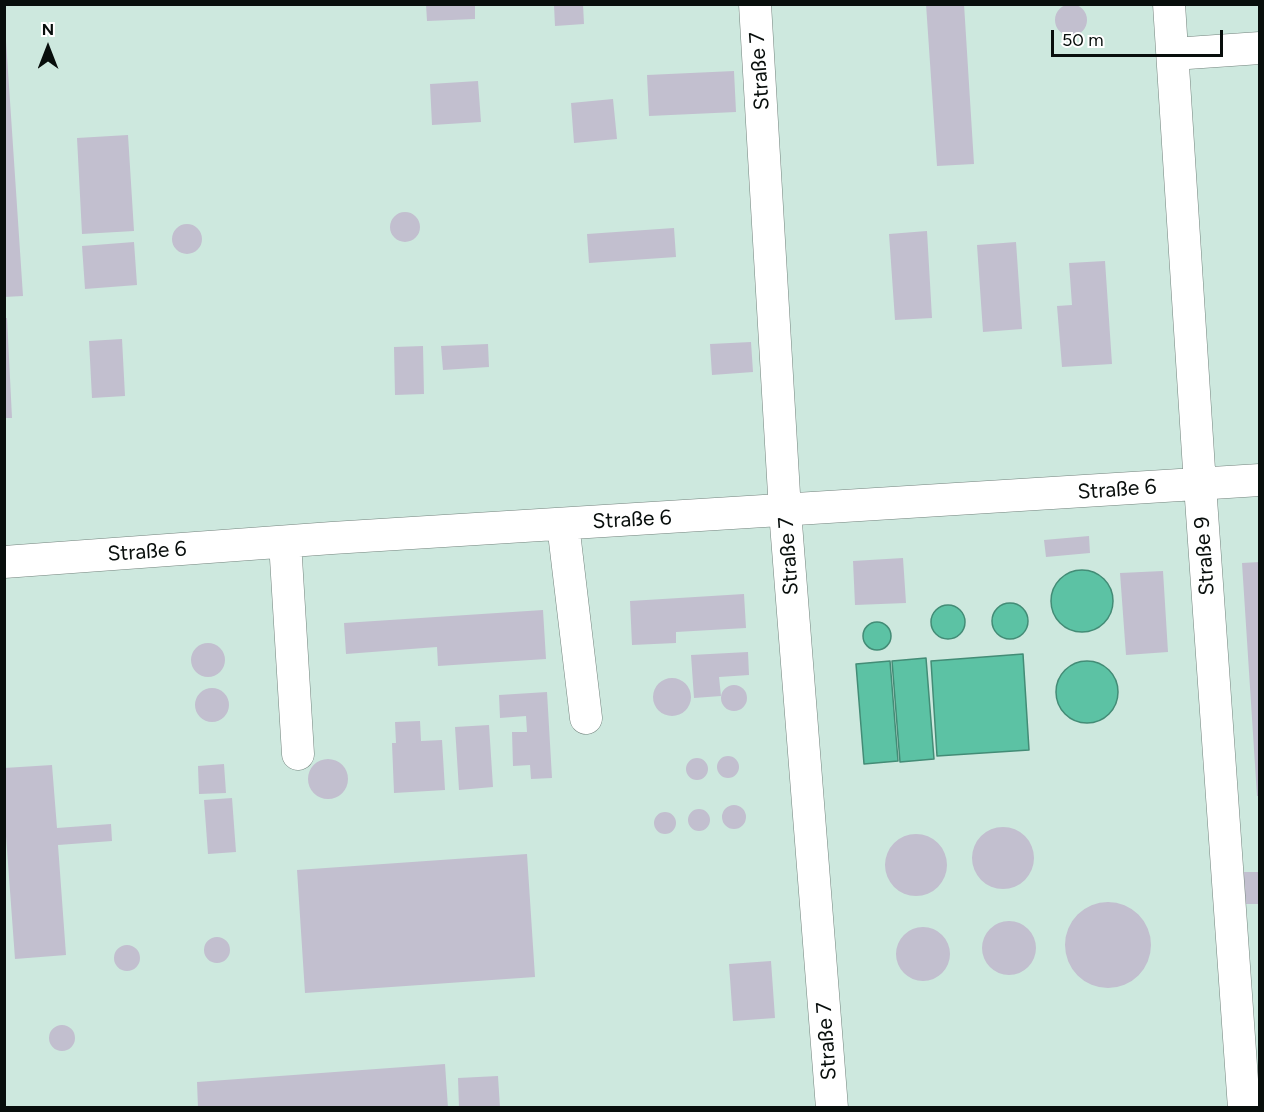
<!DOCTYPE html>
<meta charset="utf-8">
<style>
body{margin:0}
#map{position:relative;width:1264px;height:1112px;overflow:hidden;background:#dff2eb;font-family:Figtree,sans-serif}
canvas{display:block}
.frame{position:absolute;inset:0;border:6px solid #080e0c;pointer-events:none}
.north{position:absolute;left:18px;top:18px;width:60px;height:60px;-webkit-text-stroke:4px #fff;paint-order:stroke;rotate:0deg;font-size:16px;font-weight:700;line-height:24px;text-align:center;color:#080e0c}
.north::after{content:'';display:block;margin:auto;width:21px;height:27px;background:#080e0c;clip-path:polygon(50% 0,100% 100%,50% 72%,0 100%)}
.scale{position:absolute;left:1051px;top:30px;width:172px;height:27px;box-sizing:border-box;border:3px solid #080e0c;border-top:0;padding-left:8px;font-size:18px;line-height:21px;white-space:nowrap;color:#080e0c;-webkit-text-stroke:4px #fff;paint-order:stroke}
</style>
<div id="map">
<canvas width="1264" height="1112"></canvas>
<div class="frame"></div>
<div class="north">N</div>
<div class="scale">50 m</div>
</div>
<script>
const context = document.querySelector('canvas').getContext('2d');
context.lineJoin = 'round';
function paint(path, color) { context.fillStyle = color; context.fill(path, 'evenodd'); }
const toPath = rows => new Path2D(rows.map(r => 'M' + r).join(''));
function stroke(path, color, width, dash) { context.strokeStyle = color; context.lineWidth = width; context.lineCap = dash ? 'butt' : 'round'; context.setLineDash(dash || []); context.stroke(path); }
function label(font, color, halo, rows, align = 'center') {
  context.font = font + ' Figtree,sans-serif'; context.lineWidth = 6; context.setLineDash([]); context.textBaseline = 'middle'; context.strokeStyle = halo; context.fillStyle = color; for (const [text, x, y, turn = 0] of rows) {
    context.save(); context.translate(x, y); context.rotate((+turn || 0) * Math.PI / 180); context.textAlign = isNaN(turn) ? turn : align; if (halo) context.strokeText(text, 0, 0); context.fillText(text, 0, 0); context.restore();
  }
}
const built = toPath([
 [5,5,1259,5,1259,1107,5,1107]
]);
const water = toPath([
 '1051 601a31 31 0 1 1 62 0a31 31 0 1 1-62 0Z',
 '992 621a18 18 0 1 1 36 0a18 18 0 1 1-36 0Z',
 '931 622a17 17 0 1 1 34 0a17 17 0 1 1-34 0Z',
 '863 636a14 14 0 1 1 28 0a14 14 0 1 1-28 0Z',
 [1023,654,1029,750,937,756,931,661,1023,654],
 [926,658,934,759,900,762,892,661,926,658],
 [890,661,898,761,864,764,856,664,890,661],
 '1056 692a31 31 0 1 1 62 0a31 31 0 1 1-62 0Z'
]);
const building = toPath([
 '1055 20a16 16 0 1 1 32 0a16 16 0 1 1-32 0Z',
 [426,4,475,4,475,19,427,21],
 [583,4,584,24,555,26,554,5],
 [926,4,964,4,974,164,937,166],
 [4,41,6,41,23,296,4,297],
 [734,71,736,112,649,116,647,75],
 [478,81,481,122,432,125,430,84],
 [613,99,617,139,574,143,571,103],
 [128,135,134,231,82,234,77,138],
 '390 227a15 15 0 1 1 30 0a15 15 0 1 1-30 0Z',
 '172 239a15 15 0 1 1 30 0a15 15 0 1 1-30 0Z',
 [674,228,676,257,589,263,587,234],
 [927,231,932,318,895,320,889,234],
 [134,242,137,285,85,289,82,246],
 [1016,242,1022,329,983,332,977,245],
 [1105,261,1112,364,1062,367,1057,306,1072,305,1069,263],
 [4,318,7,318,12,418,4,418],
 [122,339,125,396,92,398,89,341],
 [751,342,753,372,712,375,710,344],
 [488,344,489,367,443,370,441,346],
 [423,346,424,394,395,395,394,347],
 [1089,536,1090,553,1046,557,1044,540],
 [903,558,906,603,855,605,853,561],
 [1260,562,1260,796,1257,796,1242,563],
 [1163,571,1168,652,1126,655,1120,573],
 [744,594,746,628,676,632,676,643,632,645,630,601],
 [543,610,546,659,438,666,437,647,346,654,344,623],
 '191 660a17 17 0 1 1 34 0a17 17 0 1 1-34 0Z',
 [748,652,749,675,719,677,721,696,694,698,691,655],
 '653 697a19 19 0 1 1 38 0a19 19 0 1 1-38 0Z',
 '721 698a13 13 0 1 1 26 0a13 13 0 1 1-26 0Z',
 '195 705a17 17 0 1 1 34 0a17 17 0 1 1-34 0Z',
 [547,692,552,778,531,779,530,765,513,766,512,732,527,732,526,716,500,718,499,695],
 [420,721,421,741,442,740,445,790,394,793,392,743,396,743,395,722],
 [489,725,493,787,459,790,455,727],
 '717 767a11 11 0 1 1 22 0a11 11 0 1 1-22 0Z',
 '686 769a11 11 0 1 1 22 0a11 11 0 1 1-22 0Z',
 '308 779a20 20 0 1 1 40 0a20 20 0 1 1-40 0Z',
 [224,764,226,793,199,794,198,766],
 [52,765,57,828,111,824,112,841,58,845,66,955,15,959,4,809,4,768],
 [232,798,236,852,208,854,204,800],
 '722 817a12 12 0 1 1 24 0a12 12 0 1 1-24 0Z',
 '688 820a11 11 0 1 1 22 0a11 11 0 1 1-22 0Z',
 '654 823a11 11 0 1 1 22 0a11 11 0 1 1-22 0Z',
 '972 858a31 31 0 1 1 62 0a31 31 0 1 1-62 0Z',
 '885 865a31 31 0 1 1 62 0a31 31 0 1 1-62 0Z',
 [527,854,535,977,305,993,297,870],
 [1243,872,1260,872,1260,904,1244,904],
 '1065 945a43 43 0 1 1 86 0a43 43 0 1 1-86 0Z',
 '982 948a27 27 0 1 1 54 0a27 27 0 1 1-54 0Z',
 '896 954a27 27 0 1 1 54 0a27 27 0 1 1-54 0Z',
 '204 950a13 13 0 1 1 26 0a13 13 0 1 1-26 0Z',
 '114 958a13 13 0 1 1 26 0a13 13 0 1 1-26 0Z',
 [771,961,775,1018,733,1021,729,964],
 '49 1038a13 13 0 1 1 26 0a13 13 0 1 1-26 0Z',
 [445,1064,448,1108,198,1108,197,1082],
 [498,1076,500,1108,459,1108,458,1078]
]);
const minor = toPath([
 [755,4,785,511,832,1108],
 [1169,4,1200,485,1244,1108],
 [1173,54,1260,48],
 [563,524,586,718],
 [285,542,298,754],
 [4,562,332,538,1260,480]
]);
const streetNames = [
 ["Straße 7",760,71,-94],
 ["Straße 6",1117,490,-4],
 ["Straße 6",632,520,-3],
 ["Straße 6",147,552,-4],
 ["Straße 7",789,556,-94],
 ["Straße 9",1205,556,-94],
 ["Straße 7",827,1041,-94]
];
paint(built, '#cde8de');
paint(water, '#5cc2a4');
stroke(water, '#438c76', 1.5);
paint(building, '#c2bfcf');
stroke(minor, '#73837d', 33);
stroke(minor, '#fff', 32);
label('21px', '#080e0c', '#fff', streetNames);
</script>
